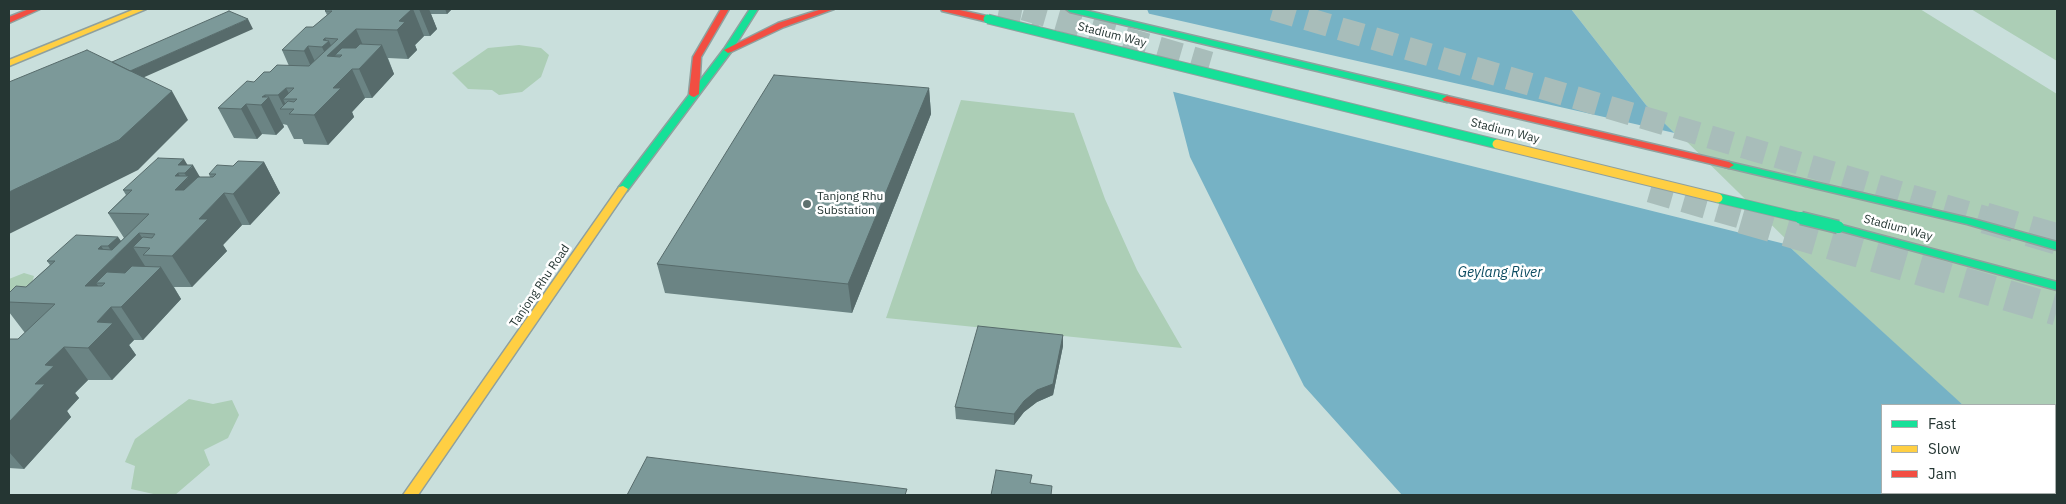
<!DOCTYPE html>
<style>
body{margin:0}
#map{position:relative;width:2066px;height:504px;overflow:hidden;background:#c9dfdc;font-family:"IBM Plex Sans",sans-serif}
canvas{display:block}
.frame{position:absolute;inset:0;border:10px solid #253633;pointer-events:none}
.legend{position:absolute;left:1881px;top:404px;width:175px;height:90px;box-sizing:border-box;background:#fff;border:1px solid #a8afad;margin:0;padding:6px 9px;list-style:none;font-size:15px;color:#253633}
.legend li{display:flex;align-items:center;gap:10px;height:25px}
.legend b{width:25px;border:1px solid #a8afad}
</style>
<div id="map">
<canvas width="2066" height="504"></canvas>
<div class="frame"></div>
<ul class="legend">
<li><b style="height:6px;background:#16e098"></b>Fast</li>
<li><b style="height:6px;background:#ffcf43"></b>Slow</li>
<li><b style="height:6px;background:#f24e42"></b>Jam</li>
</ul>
</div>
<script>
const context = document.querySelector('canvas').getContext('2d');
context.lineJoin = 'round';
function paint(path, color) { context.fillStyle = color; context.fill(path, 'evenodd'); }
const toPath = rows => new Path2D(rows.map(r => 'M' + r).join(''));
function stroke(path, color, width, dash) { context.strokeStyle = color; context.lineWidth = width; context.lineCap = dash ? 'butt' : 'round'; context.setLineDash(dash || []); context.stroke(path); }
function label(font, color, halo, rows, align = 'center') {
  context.font = font + ' "IBM Plex Sans",sans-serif'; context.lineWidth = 5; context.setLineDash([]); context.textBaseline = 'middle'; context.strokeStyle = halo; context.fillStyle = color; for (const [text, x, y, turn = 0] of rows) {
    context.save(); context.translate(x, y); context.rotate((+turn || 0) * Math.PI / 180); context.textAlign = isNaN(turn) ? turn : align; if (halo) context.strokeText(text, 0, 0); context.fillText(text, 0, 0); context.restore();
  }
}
const green = toPath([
 [1571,9,1920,9,2057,94,2057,480,2055,478,2055,405,1963,405,1952,396,1794,251,1646,105],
 [1971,9,2057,9,2057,61],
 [519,45,541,48,549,55,541,77,522,92,499,95,492,90,468,89,452,73,488,48],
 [961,100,1074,113,1105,199,1137,270,1182,348,886,318],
 [24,273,34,276,32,283,9,308,9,279],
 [189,399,213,404,232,400,239,415,228,438,204,450,210,465,175,495,158,495,131,489,135,466,125,462,135,439]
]);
const water = toPath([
 [1147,9,1571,9,1646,105,1794,251,1963,405,1882,405,1882,493,2055,493,2055,478,2057,480,2057,495,1402,495,1304,386,1190,157,1161,45]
]);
const pier = toPath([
 [1146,13,1679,134,1793,246,1170,91,1159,46]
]);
const highwayTunnelFar1 = toPath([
 [999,9,1041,17],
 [1024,9,1210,63],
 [1273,9,1990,219],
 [1650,191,1747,219]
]);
const highwayTunnel = toPath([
 [1742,218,2057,310],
 [1985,218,2057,239]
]);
const fast = toPath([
 [750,9,758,9,731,52,627,191,619,191,618,189,619,187,724,49,750,9],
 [1066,9,1080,9,1447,96,1452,99,1447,102,1070,12,1066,9],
 [1729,162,1973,219,2057,242,2057,250,1967,224,1725,167,1724,165,1725,163,1729,162],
 [1838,224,2057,282,2057,290,1834,229,1833,227,1838,224]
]);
const slow = toPath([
 [135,9,146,9,9,66,9,60,135,9],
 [623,186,628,189,418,495,403,495,619,187,623,186]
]);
const jam = toPath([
 [29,9,40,9,9,23,9,17,29,9],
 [721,9,729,9,701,57,699,94,694,97,691,96,689,94,693,57,721,9],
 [822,9,834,9,784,27,731,52,728,53,724,50,778,23,822,9],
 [941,9,955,9,991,17,992,19,988,22,942,11,941,9],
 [1447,96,1729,162,1734,165,1729,168,1444,101,1442,99,1447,96]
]);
const fastBridgeFar1 = toPath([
 [988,19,1497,144],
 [1718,198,1806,219]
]);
const fastBridge = toPath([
 [1801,218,1838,227]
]);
const slowBridge = toPath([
 [1497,144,1718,198]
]);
const wall = toPath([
 [327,9,452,9,447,14,431,14,437,29,430,36,424,36,415,45,417,50,408,59,388,58,394,74,372,98,365,98,352,112,354,117,328,145,304,144,302,139,294,139,287,125,283,124,284,127,276,135,262,134,257,139,234,138,218,108,254,82,270,72,289,66,282,50,313,27,327,15,325,11],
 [929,88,931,114,852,313,665,293,657,264],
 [264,162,280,193,250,225,242,225,223,245,227,251,192,287,174,287,181,299,143,340,134,340,129,345,136,355,112,380,88,380,75,393,79,398,67,411,71,417,24,469,9,468,9,339,18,339,25,333,9,312,9,293,26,287,50,265,47,261,118,237,121,241,124,238,108,213,126,195,123,190,188,165,200,177,210,177,209,174,233,166],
 [1063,335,1063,346,1053,395,1037,402,1024,412,1014,425,956,419,955,407]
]);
const shadedWall = toPath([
 [390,9,413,9,424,36,415,45,417,50,408,59,397,30],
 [419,9,429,9,437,29,430,36],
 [445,9,452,9,447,14],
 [248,19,253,29,122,87,116,77],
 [356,29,368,57,352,69,365,98,352,112,354,117,328,145,314,115,333,88,338,82,322,47,323,40,325,38,327,42,329,41,333,50],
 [335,55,342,55,345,76],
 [382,45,394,74,372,98,359,69],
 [308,46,321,75,317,80,304,51],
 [286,88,292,99,283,99,288,109,285,109,278,95],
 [929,88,931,114,852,313,848,284],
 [172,91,188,120,138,170,9,234,9,192],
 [265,95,267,99,269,97,284,127,276,135,261,105,262,97],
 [246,104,262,134,257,139,241,109],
 [184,159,190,169,193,165,211,196,175,190,175,176,178,173,183,182,188,178,178,165],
 [264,162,280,193,250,225,233,194],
 [224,193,242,225,223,245,227,251,192,287,172,256,199,219],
 [139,233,149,248,133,247,150,274,105,283,96,283,114,307,111,307,134,340,129,345,136,355,112,380,88,348,97,322,85,286,98,249,101,246,111,261,115,257,108,246,118,237,125,247],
 [161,267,181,299,143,340,121,307],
 [1063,335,1063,346,1053,395,1037,402,1024,412,1014,425,1014,414],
 [64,347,88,380,75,393,79,398,67,411,71,417,24,469,9,452,9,422,35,384,45,365]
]);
const building = toPath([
 [327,9,412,9,399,21,405,22,397,30,356,29,327,56,340,57,342,55,335,55,342,48,356,48,360,44,382,45,359,69,352,69,333,88,341,88,314,115,289,114,294,109,280,109,288,101,294,102,297,99,283,99,294,88,286,88,278,95,265,95,262,97,269,97,261,105,246,104,241,109,218,108,247,81,254,82,264,72,270,72,277,65,309,66,338,39,325,38,323,40,329,41,322,47,308,46,304,51,282,50,306,27,313,27,332,11,325,11,327,9],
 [229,11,248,19,130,71,112,62,229,11],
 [87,50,172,91,119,140,9,192,9,82,87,50],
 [774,75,929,88,848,284,657,264,774,75],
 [158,158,184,159,178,165,193,165,185,173,178,173,175,176,189,176,175,190,184,190,198,177,213,177,216,174,209,174,217,165,233,166,238,161,264,162,233,194,224,193,199,219,208,219,172,256,143,255,150,248,133,247,143,237,152,238,155,234,139,233,85,286,102,286,105,283,96,283,107,272,125,273,132,266,161,267,121,307,111,307,97,322,113,323,88,348,64,347,45,365,54,366,35,384,45,384,9,422,9,339,18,339,55,304,9,302,9,293,16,286,26,287,55,261,47,261,76,235,118,237,108,246,101,246,98,249,112,250,149,214,108,213,132,190,123,190,158,158],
 [978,326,1063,335,1053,384,1037,390,1024,401,1014,414,955,407,978,326],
 [647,457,907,489,905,495,627,495,647,457],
 [996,470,1032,475,1030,483,1052,486,1051,495,991,495,996,470]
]);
const markers = [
 [807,204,5,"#5e716e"]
];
const streetNames = [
 ["Stadium Way",1112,35,14],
 ["Stadium Way",1505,131,14],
 ["Stadium Way",1898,228,15],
 ["Tanjong Rhu Road",540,286,-56]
];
const poiNames = [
 ["Tanjong Rhu",817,197],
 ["Substation",817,211]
];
const waterNames = [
 ["Geylang River",1500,273]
];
paint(green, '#acceb6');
paint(water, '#76b2c5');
paint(pier, '#c9dfdc');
stroke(highwayTunnelFar1, '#a8bdba', 23, [23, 12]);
stroke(highwayTunnel, '#a8bdba', 31, [31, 15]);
stroke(fast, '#8fa09e', 3);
stroke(slow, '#8fa09e', 3);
stroke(jam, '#8fa09e', 3);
paint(fast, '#16e098');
paint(slow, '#ffcf43');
paint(jam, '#f24e42');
stroke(fastBridgeFar1, '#8fa09e', 11, []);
stroke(fastBridge, '#8fa09e', 15, []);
stroke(slowBridge, '#8fa09e', 11, []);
stroke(fastBridgeFar1, '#16e098', 9);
stroke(fastBridge, '#16e098', 12);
stroke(slowBridge, '#ffcf43', 9);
paint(wall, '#6b8484');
paint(shadedWall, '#576b6b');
paint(building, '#7c9999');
stroke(building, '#576b6b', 1);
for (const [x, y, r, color] of markers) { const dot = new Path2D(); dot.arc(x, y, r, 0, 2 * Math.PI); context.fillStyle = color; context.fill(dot); stroke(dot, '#fff', 2); }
label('12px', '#253633', '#fff', streetNames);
label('12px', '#253633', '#fff', poiNames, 'left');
label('italic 14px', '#0d4d62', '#fff', waterNames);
</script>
